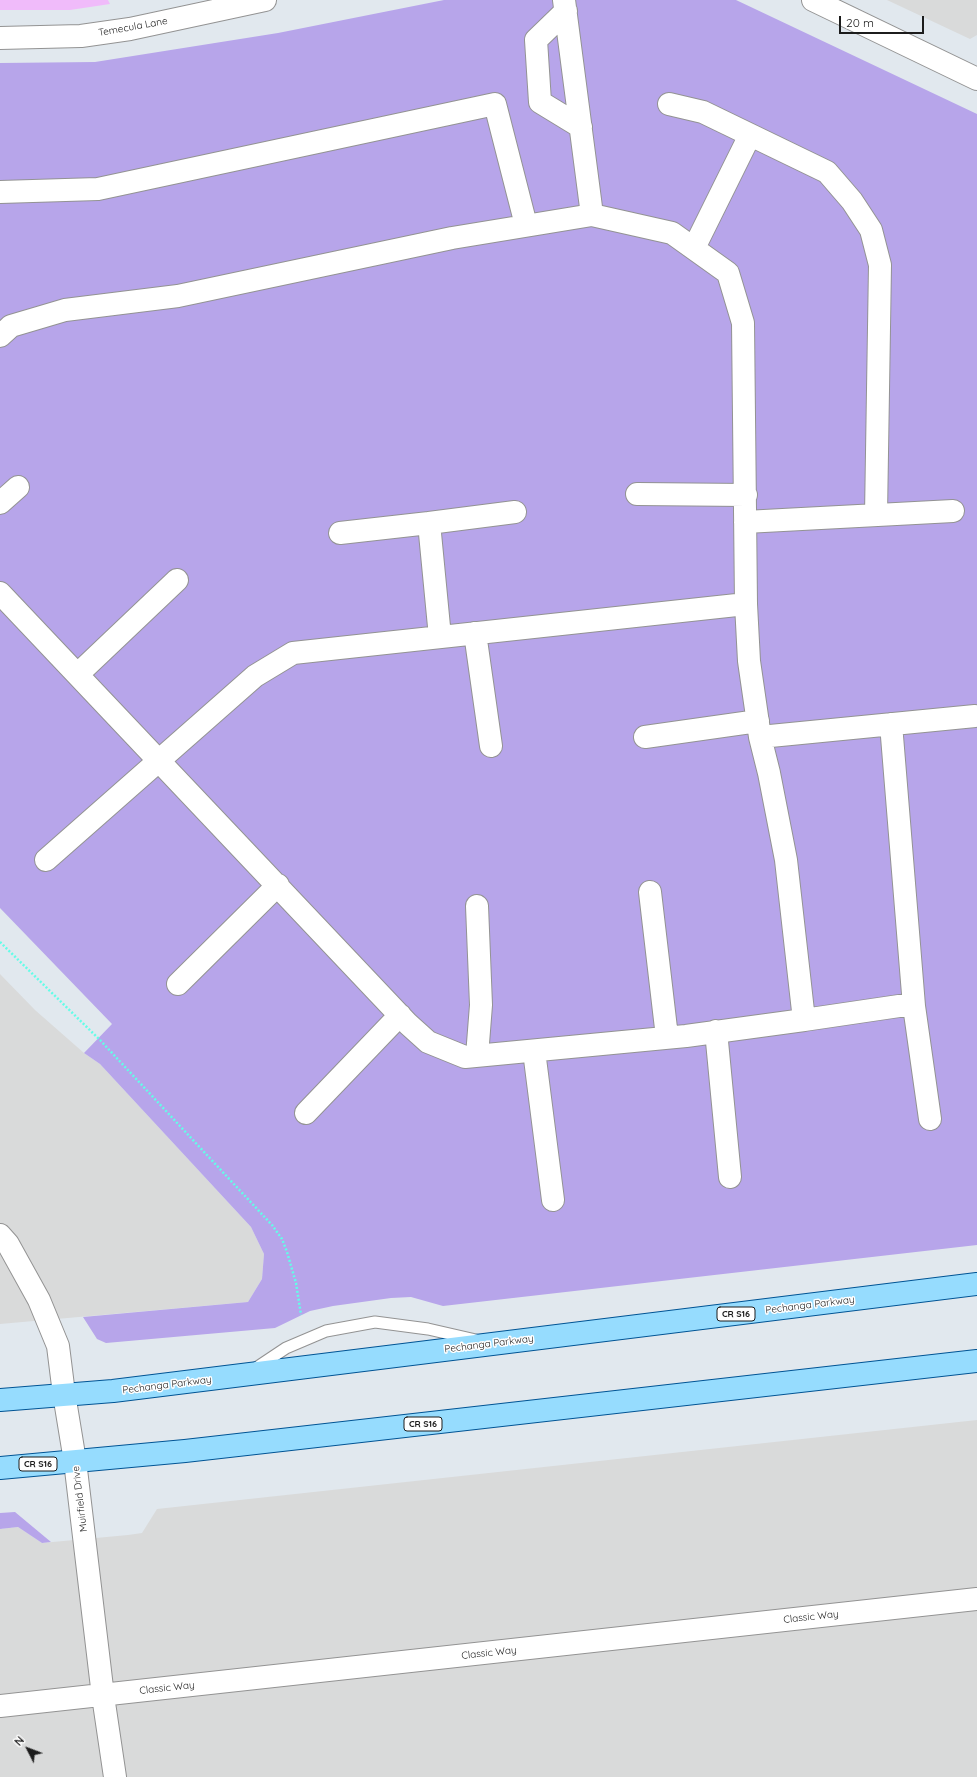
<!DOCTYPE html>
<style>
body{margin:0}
#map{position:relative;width:977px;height:1777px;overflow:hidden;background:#e1e8ee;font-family:Quicksand,sans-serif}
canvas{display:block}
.north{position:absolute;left:8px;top:1729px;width:40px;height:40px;-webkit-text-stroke:3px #fff;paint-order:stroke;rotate:312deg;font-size:11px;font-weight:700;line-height:16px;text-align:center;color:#1c1c1c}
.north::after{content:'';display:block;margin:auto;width:14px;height:18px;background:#1c1c1c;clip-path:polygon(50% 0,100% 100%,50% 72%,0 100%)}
.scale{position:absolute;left:839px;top:16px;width:85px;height:18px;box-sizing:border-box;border:2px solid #1c1c1c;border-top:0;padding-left:5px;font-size:12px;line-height:14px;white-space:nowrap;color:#1c1c1c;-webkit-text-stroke:3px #fff;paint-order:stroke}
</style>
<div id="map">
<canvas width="977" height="1777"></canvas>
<div class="north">N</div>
<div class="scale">20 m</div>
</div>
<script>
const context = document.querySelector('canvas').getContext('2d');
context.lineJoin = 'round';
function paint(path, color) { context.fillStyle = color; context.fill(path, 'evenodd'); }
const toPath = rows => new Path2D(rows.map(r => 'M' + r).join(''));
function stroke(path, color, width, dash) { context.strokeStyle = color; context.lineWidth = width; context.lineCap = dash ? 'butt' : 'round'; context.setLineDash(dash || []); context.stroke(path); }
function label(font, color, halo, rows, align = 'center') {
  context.font = font + ' Quicksand,sans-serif'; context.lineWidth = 3; context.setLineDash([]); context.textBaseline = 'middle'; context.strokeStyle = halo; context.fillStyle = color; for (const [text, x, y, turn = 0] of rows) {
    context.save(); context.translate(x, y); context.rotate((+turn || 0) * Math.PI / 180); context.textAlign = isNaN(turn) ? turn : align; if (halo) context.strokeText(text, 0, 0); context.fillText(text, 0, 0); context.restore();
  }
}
const residential = toPath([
 [887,0,977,0,977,35,970,39],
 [0,974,35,1010,84,1053,100,1064,251,1227,264,1254,262,1279,248,1302,0,1324],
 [977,1420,977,1777,0,1777,0,1529,18,1527,42,1543,128,1535,142,1533,157,1509]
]);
const grass = toPath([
 [444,0,736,0,977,114,977,1245,443,1306,411,1297,391,1298,333,1306,310,1311,275,1328,106,1343,97,1339,83,1317,248,1302,262,1279,264,1254,251,1227,100,1064,84,1053,112,1024,0,908,0,63,95,62,278,33],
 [15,1512,51,1542,42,1543,18,1527,0,1529,0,1513]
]);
const park = toPath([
 [0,0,108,0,110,4,70,10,0,10]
]);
const path = toPath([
 [0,942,100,1040,272,1225,282,1239,287,1252,296,1283,301,1315]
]);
const lane = toPath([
 [256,1368,286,1348,326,1331,375,1322,428,1329,476,1340]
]);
const street = toPath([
 [813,0,977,79],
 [566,11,536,40,540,102,581,127],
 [0,38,81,36,130,29,265,0],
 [669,104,703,112,827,172,852,201,871,230,880,265,876,515],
 [0,192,98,189,495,104,526,225],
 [694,248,750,135],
 [0,336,11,326,65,310,178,296,452,238,592,215,564,0],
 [637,494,746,495],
 [0,503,18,487],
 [745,522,953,511],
 [429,523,515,512],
 [340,533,429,523,440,637],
 [0,593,408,1024,428,1042,465,1057,686,1036,804,1020,786,860,769,773,760,737,749,661,746,604,743,323,728,273,672,233,592,215],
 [475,633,491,746],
 [78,674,177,580],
 [645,737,758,721],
 [760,737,975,716],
 [46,860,255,676,293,653,746,604],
 [650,892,667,1037],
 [477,906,481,1005,477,1056],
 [178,984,278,885],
 [914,1006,930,1119],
 [804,1020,899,1006,914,1006,891,724],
 [716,1031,730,1177],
 [534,1051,553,1200],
 [306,1113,400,1015],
 [0,1235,8,1244,39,1300,58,1346,64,1394,75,1461,103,1696,115,1777],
 [0,1706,977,1599]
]);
const primary = toPath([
 [0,1400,113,1391,977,1284],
 [0,1468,185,1451,977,1361]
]);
const shields = [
 [736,1314,38],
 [423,1424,38],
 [38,1464,38]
];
const shieldNames = [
 ["CR S16",736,1314],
 ["CR S16",423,1424],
 ["CR S16",38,1464]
];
const streetNames = [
 ["Temecula Lane",133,27,-10],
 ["Pechanga Parkway",810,1305,-7],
 ["Pechanga Parkway",489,1344,-7],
 ["Pechanga Parkway",167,1385,-7],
 ["Muirfield Drive",80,1499,-97],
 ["Classic Way",811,1617,-6],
 ["Classic Way",489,1653,-6],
 ["Classic Way",167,1688,-6]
];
paint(residential, '#d9dada');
paint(grass, '#b7a5ea');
paint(park, '#f0bbfa');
stroke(lane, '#939393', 13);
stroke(street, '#939393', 24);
stroke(primary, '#005494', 24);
stroke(path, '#63fde8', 2.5, [2, 2]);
stroke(lane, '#fff', 11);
stroke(street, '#fff', 22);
stroke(primary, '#96dcfe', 22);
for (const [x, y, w] of shields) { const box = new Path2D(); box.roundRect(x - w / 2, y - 7, w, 14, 3); context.fillStyle = '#fff'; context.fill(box); stroke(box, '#1c1c1c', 1); }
label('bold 9px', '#1c1c1c', null, shieldNames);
label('10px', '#1c1c1c', '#fff', streetNames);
</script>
